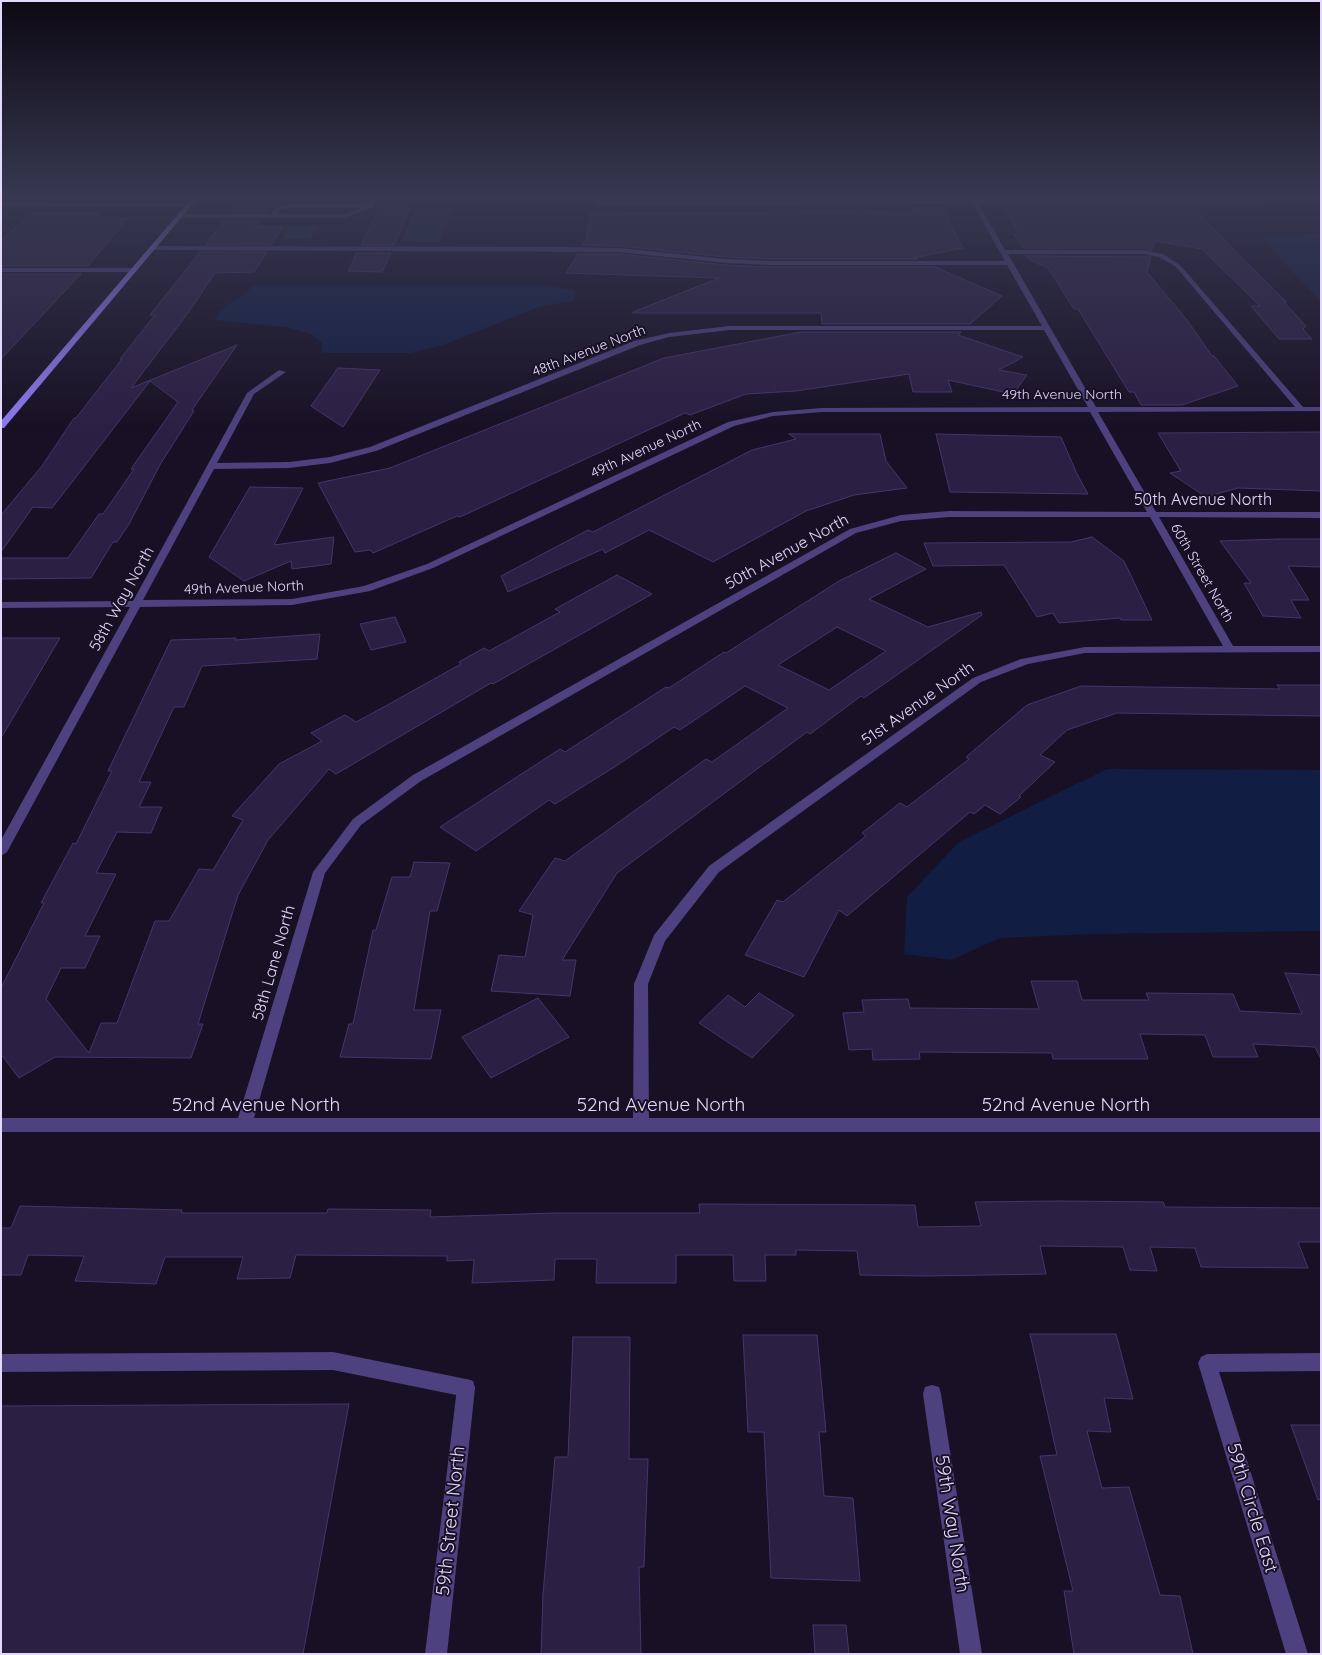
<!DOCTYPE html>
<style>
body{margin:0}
#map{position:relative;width:1322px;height:1655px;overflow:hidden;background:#181125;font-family:Quicksand,sans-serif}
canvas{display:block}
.frame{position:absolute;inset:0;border:2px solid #e2d9fb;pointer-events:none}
</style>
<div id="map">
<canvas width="1322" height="1655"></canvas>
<div class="frame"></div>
</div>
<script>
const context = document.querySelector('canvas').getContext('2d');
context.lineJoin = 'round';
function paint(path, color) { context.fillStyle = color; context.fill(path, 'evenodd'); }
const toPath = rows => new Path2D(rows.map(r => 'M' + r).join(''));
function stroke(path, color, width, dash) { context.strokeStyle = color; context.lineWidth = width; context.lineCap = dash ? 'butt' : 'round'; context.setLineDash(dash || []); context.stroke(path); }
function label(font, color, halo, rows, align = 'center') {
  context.font = font + ' Quicksand,sans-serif'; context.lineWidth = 4; context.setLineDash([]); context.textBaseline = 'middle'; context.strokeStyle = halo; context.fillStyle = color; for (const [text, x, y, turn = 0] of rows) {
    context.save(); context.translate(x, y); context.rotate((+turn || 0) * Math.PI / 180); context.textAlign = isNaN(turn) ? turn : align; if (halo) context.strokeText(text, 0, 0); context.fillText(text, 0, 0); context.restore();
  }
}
const green = toPath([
 [415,209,452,209,440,242,401,242],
 [290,226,318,226,310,239,282,239]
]);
const water = toPath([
 [1321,234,1321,302,1261,237],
 [254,286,549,286,575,291,574,301,541,306,443,345,411,353,322,353,322,343,311,334,286,327,215,320,221,310],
 [1107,769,1321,770,1321,931,1093,934,1000,938,951,960,904,954,907,897,959,842]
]);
const building = toPath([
 [238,202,273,202,266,212,230,212,238,202],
 [379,208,411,208,394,245,361,245,379,208],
 [912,208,943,208,963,248,913,258,917,259,771,259,726,257,619,246,582,245,587,237,590,212,771,213,770,210,913,212,912,208],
 [1006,210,1195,210,1286,302,1284,302,1306,326,1303,329,1312,339,1279,339,1251,306,1260,306,1202,249,1154,241,1152,250,1144,248,1023,248,1014,234,1018,234,1006,210],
 [34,213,100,213,95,218,128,218,88,266,1,266,1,239,34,213],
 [224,220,260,220,255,227,283,227,272,244,206,244,224,220],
 [200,252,267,252,254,272,215,273,188,313,131,388,237,345,192,410,194,411,161,463,129,524,117,542,113,542,91,578,1,579,1,558,68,558,99,514,103,514,134,469,131,469,178,402,150,381,52,508,33,507,1,552,1,515,42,466,74,418,76,418,122,359,120,359,155,315,150,315,200,252],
 [357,253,391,253,382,272,348,271,357,253],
 [578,254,619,254,726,265,771,267,935,267,1002,296,970,324,822,324,821,313,633,313,633,312,719,278,566,273,578,254],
 [1027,256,1151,257,1147,272,1187,320,1212,356,1214,356,1238,386,1182,405,1141,405,1134,392,1129,392,1078,309,1074,309,1048,268,1030,260,1027,256],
 [1,274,81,274,1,359,1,274],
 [801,332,961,332,958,335,1023,357,999,370,1027,375,1013,394,948,380,952,392,913,392,909,374,796,391,746,394,690,415,685,413,460,517,457,516,373,553,370,550,355,552,318,483,390,468,664,358,801,332],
 [338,368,380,370,343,427,311,406,338,368],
 [1321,432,1321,491,1238,488,1206,497,1170,473,1181,471,1158,433,1321,432],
 [789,434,880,434,886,461,907,488,854,495,806,511,713,562,649,530,605,553,603,549,508,592,501,576,588,530,593,532,752,450,796,439,789,434],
 [936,434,1061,437,1077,474,1088,494,950,492,936,434],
 [250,487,303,488,274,545,334,537,331,564,292,569,291,561,244,581,209,557,250,487],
 [1092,537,1124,561,1152,620,1121,620,1120,618,1059,623,1053,613,1037,617,1004,565,933,566,924,543,1071,542,1092,537],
 [1278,539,1321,539,1321,567,1288,566,1309,600,1291,600,1301,618,1263,616,1244,583,1251,583,1220,541,1278,539],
 [896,553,926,569,869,599,928,627,981,612,982,615,864,698,861,696,810,734,807,732,617,873,562,960,576,960,570,996,491,991,499,955,525,957,533,915,519,911,555,858,565,861,706,759,712,762,788,708,745,686,680,730,674,727,616,766,555,804,549,800,476,851,440,827,560,749,565,752,666,687,669,688,724,652,726,653,839,581,896,553],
 [837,627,886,651,829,690,778,665,837,627],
 [617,575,652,594,493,684,491,683,336,774,329,769,268,840,238,895,198,1024,203,1024,191,1058,55,1057,19,1078,1,1054,1,988,44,903,41,903,73,843,76,844,112,771,108,771,171,640,236,638,235,640,320,634,317,659,202,666,184,707,174,707,139,782,151,782,139,807,162,807,151,833,117,832,96,873,116,874,85,936,100,936,85,968,61,968,46,999,89,1053,101,1023,117,1023,155,921,169,921,199,869,213,870,243,820,232,816,279,764,322,741,311,733,345,715,356,722,373,713,461,664,459,662,484,648,489,651,560,612,555,609,617,575],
 [395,617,406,642,371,650,360,624,395,617],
 [1,638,60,638,1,738,1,638],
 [1277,685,1321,685,1321,716,1117,713,1067,730,1040,755,1055,762,1019,796,1021,797,1000,814,985,805,974,814,970,812,847,916,839,910,804,977,745,955,777,900,783,902,866,836,862,833,900,803,907,807,969,759,966,757,1027,705,1081,686,1280,689,1277,685],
 [414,862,450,863,437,911,430,911,414,1010,441,1010,431,1059,340,1057,349,1024,353,1024,373,930,376,930,392,877,410,877,414,862],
 [1285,973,1321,975,1321,1059,1315,1047,1253,1044,1258,1057,1213,1057,1205,1035,1140,1034,1148,1059,1053,1059,1052,1053,919,1052,920,1059,873,1060,872,1049,849,1050,843,1013,864,1012,862,1000,908,999,910,1008,1039,1009,1031,981,1077,981,1082,1000,1149,1000,1146,993,1233,994,1240,1011,1302,1014,1285,973],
 [759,993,794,1015,752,1058,699,1023,728,995,745,1007,759,993],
 [538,998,569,1037,491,1078,462,1037,538,998],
 [1058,1201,1163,1202,1165,1207,1321,1208,1321,1242,1298,1242,1308,1268,1201,1267,1195,1248,1150,1247,1157,1271,1130,1270,1123,1247,1040,1246,1046,1274,926,1276,860,1275,857,1251,796,1250,796,1255,765,1255,766,1281,734,1281,733,1255,676,1255,676,1283,596,1283,597,1259,555,1259,554,1280,472,1283,474,1260,447,1261,447,1256,296,1255,290,1278,237,1279,243,1257,165,1257,156,1284,75,1281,84,1256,28,1255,21,1275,1,1275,1,1228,11,1228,20,1206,182,1210,181,1213,327,1213,328,1209,431,1210,430,1217,556,1213,700,1213,699,1204,915,1205,918,1227,981,1226,975,1202,1058,1201],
 [1030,1334,1116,1334,1133,1399,1104,1398,1111,1432,1087,1431,1102,1488,1129,1487,1160,1595,1180,1596,1193,1654,1074,1654,1064,1591,1073,1591,1040,1456,1057,1455,1030,1334],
 [743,1335,817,1335,826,1432,819,1432,824,1496,853,1498,860,1581,771,1578,764,1432,748,1432,743,1335],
 [573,1337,630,1337,629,1459,648,1459,644,1567,639,1567,641,1654,541,1654,543,1594,555,1457,568,1457,573,1337],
 [349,1404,303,1654,1,1654,1,1406,349,1404],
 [1291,1425,1321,1425,1321,1499,1318,1500,1291,1425],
 [813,1625,846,1625,849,1654,815,1654,813,1625]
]);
const lane = toPath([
 [372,199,378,199,373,207,345,218,179,218,176,216,179,214,271,214,277,207,289,204,363,204,366,206,372,199],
 [289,208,361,208,344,214,277,214,281,209,289,208],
 [1,202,188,203,191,205,188,207,1,206,1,202],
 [333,1352,466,1379,473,1381,475,1388,473,1395,466,1397,333,1370,1,1372,1,1354,333,1352]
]);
const street = toPath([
 [593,199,599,199,599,201,1269,199,1266,201,1249,203,979,204,1005,250,1144,250,1163,254,1180,265,1303,407,1321,407,1321,411,1098,412,1156,512,1321,512,1321,518,1159,517,1233,646,1321,646,1321,652,1085,653,1028,664,981,682,719,872,665,941,648,984,649,1118,1321,1118,1321,1132,1,1132,1,1118,238,1118,313,872,353,819,413,775,850,529,901,515,949,511,1147,512,1090,412,822,412,773,416,734,426,433,568,370,591,292,605,140,607,7,852,1,856,1,840,130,607,1,608,1,602,133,601,247,393,279,370,286,372,254,394,217,463,289,462,330,457,370,447,634,341,669,333,730,326,1042,326,1007,265,771,265,726,263,619,252,152,250,149,248,152,246,564,247,619,248,726,259,771,261,1005,261,973,204,597,205,593,199],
 [1008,254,1144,254,1159,257,1176,267,1295,407,1096,407,1008,254],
 [730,330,1044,330,1088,407,822,408,773,412,728,422,427,564,364,586,292,599,143,600,214,469,289,468,330,463,376,451,640,345,669,337,730,330],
 [949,517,1150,517,1223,646,1085,647,1021,659,973,678,709,866,654,935,634,984,633,1118,254,1118,325,873,361,825,421,781,856,533,901,521,949,517],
 [1,268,133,268,136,270,133,272,1,272,1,268],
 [1321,1353,1321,1371,1219,1372,1308,1654,1286,1654,1198,1363,1201,1357,1207,1354,1321,1353],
 [466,1379,473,1381,475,1388,447,1654,425,1654,457,1388,459,1381,466,1379],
 [932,1385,939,1387,941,1394,982,1654,960,1654,923,1394,925,1387,932,1385]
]);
const secondary = toPath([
 [191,199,197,199,4,428,1,428,1,421,191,199]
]);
const farStreetnames = [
 ["48th Avenue North",589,351,-21],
 ["49th Avenue North",1062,395],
 ["49th Avenue North",646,449,-25],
 ["60th Street North",1202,573,60],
 ["49th Avenue North",244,588,-2]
];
const streetNames = [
 ["50th Avenue North",1203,500],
 ["50th Avenue North",787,552,-29],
 ["58th Way North",122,599,-61],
 ["51st Avenue North",918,704,-35],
 ["58th Lane North",274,963,-74]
];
const nearStreetnames = [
 ["52nd Avenue North",256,1105],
 ["52nd Avenue North",661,1105],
 ["52nd Avenue North",1066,1105],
 ["59th Circle East",1252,1508,73],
 ["59th Street North",451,1521,-84],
 ["59th Way North",952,1524,81]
];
paint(green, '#152b2e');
paint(water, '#121d44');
paint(building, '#2c1f44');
stroke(building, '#47346d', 1);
paint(lane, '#4d417f');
paint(street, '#4d417f');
paint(secondary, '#8e7af1');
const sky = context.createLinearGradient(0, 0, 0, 430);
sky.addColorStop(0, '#0d0914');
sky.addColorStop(0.46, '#373851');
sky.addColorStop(1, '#37385100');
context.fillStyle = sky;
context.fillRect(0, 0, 1322, 430);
label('14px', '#e2d9fb', '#181125', farStreetnames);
label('16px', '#e2d9fb', '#181125', streetNames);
label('19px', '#e2d9fb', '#181125', nearStreetnames);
</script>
